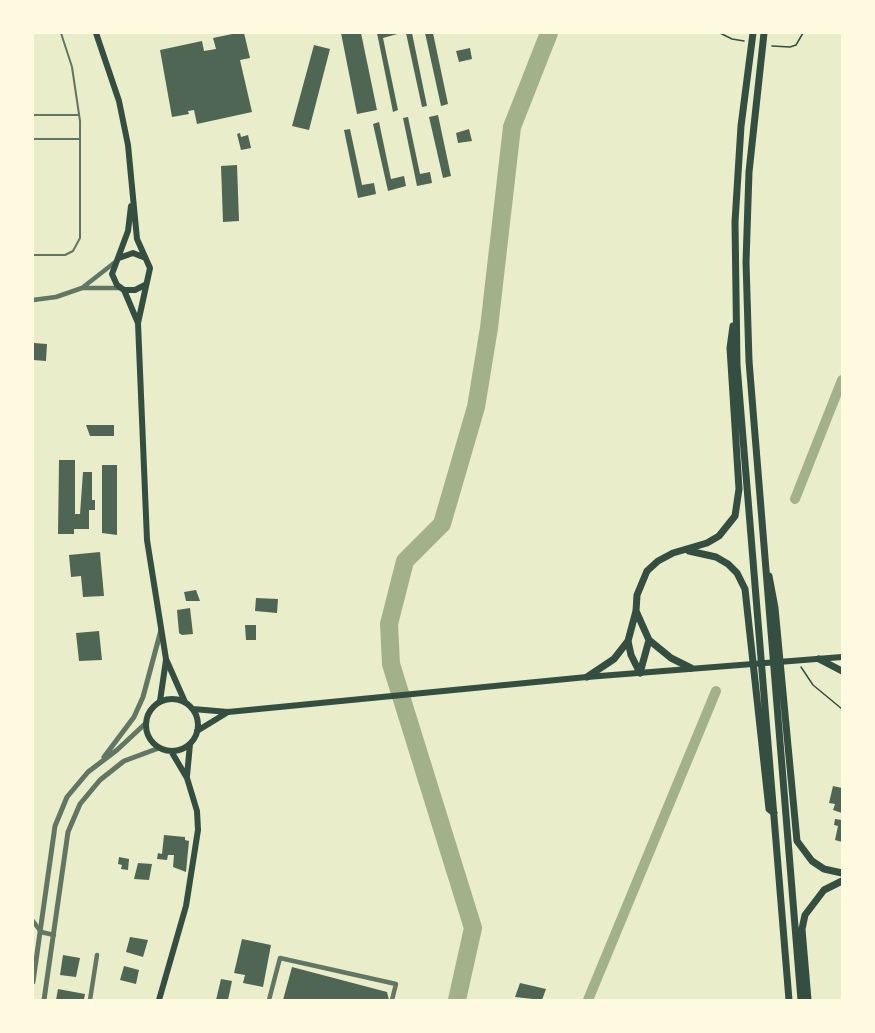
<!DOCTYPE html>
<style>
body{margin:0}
#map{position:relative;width:875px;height:1033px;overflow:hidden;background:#e9edc9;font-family:Ubuntu,sans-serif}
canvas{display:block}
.frame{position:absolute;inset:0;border:34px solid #fefae0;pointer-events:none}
</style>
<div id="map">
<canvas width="875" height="1033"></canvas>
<div class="frame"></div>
</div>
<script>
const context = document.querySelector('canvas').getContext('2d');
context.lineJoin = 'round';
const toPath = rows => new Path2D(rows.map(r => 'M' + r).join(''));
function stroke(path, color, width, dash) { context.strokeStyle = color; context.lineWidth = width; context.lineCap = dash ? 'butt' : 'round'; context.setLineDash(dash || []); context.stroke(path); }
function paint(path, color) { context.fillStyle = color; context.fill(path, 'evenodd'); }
const canal = toPath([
 [795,499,842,380],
 [588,1000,716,691]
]);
const river = toPath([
 [457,1000,473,928,391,664,389,624,405,561,442,524,476,407,489,328,512,127,549,33]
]);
const building = toPath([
 [237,33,244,33,250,58,240,60,252,112,197,124,194,110,188,111,189,114,172,117,160,50,202,41,204,51,216,49,213,38],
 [341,33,361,33,377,110,357,114],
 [377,33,401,33,383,38,398,110,393,112],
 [406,33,412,33,427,106,422,107],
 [425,33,433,33,448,104,441,106],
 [314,45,330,49,309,130,292,126],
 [470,48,472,59,459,62,456,51],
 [438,115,451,176,443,178,429,117],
 [408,117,420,174,430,172,432,183,417,186,403,118],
 [379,122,391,179,404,176,406,186,388,191,373,124],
 [350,129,362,185,374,183,376,194,358,198,344,130],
 [469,129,472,141,458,143,456,133],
 [240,133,241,137,248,135,251,148,241,150,237,134],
 [237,165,239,221,223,222,221,166],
 [34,343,47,344,46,361,33,360],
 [86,425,114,425,114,436,90,436],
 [59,460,75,460,75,514,80,514,83,472,92,472,92,500,95,500,95,510,89,510,89,529,74,529,74,534,58,534],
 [102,465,117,465,117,535,102,533],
 [100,552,104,596,83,597,81,576,71,577,69,555],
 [196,590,200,601,186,601,184,592],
 [256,598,278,599,277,613,255,611],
 [190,608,193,634,182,635,179,633,177,610],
 [245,625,256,625,256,640,246,640],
 [99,631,102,660,79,661,76,633],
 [833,786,842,788,842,813,833,810,835,804,829,803],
 [835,819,842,820,842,842,835,840,838,826,834,825],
 [164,835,185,837,185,840,189,841,186,872,173,867,174,855,168,855,167,860,157,859,158,853,162,854],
 [119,857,129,859,128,870,121,869,122,865,118,864],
 [138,863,152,864,149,880,134,879],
 [130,937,148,940,143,957,126,952],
 [242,939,271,945,263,987,243,983,245,975,234,973],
 [63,955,80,958,76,977,60,975],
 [124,966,139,970,136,984,120,980],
 [292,967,387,992,389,1000,283,1000],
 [221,979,232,981,228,1000,216,1000],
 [520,983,546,989,542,1000,515,997],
 [58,989,85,994,84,999,56,1000]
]);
const path = toPath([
 [720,33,732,39,744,41],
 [772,46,790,47,796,45,803,33],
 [801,667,813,685,842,709]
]);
const service = toPath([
 [33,115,79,115],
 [33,139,80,139],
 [33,255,65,255,73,251,80,238,80,121,72,67,61,33]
]);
const minor = toPath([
 [82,288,114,263],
 [33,300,56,297,82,288,121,288],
 [33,921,41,932,54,935],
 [90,1000,97,955],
 [269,1000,280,958,396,984,392,1000]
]);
const tertiary = toPath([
 [104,757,134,717,143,697,161,630],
 [33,982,55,826,67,797,88,772,117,750,146,723],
 [44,1000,68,832,80,804,100,780,124,761,159,748]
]);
const secondary = toPath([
 [96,33,119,101,128,145,137,239,150,268,138,323,147,540,166,659,185,702],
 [131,206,128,231,112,274,117,285,124,290,135,290,145,285],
 [119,258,133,253,143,257],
 [124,290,138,323],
 '146 725a26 26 0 1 1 52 0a26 26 0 1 1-52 0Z',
 [160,701,166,660],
 [193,709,228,712,587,677,842,657],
 [197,731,228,712],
 [187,776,190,744],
 [159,1000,186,906,198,830,197,811,187,778,171,751]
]);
const trunk = toPath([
 [753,33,741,126,735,222,737,365,789,1000],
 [764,33,749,172,746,262,749,361,801,1000],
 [689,551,716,557,728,564,737,573,745,589,769,809,774,813],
 [769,576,775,608,797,841,812,861,824,869,842,873],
 [636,611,649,640,671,658,691,668],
 [628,641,631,655,640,673],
 [819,659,842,671],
 [640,673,649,640],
 [587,677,614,659,628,641,636,611,637,595,647,571,658,561,673,553,707,543,719,536,735,516,739,489,730,348,733,326],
 [808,1000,802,929,805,915,824,890,842,881]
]);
stroke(canal, '#a3b18a', 10);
stroke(river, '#a3b18a', 18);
paint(building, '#4f6655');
stroke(path, '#344e41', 1.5);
stroke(service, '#617663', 2);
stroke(minor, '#617663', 4.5);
stroke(tertiary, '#617663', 5);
stroke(secondary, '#344e41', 6);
stroke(trunk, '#344e41', 7);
</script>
